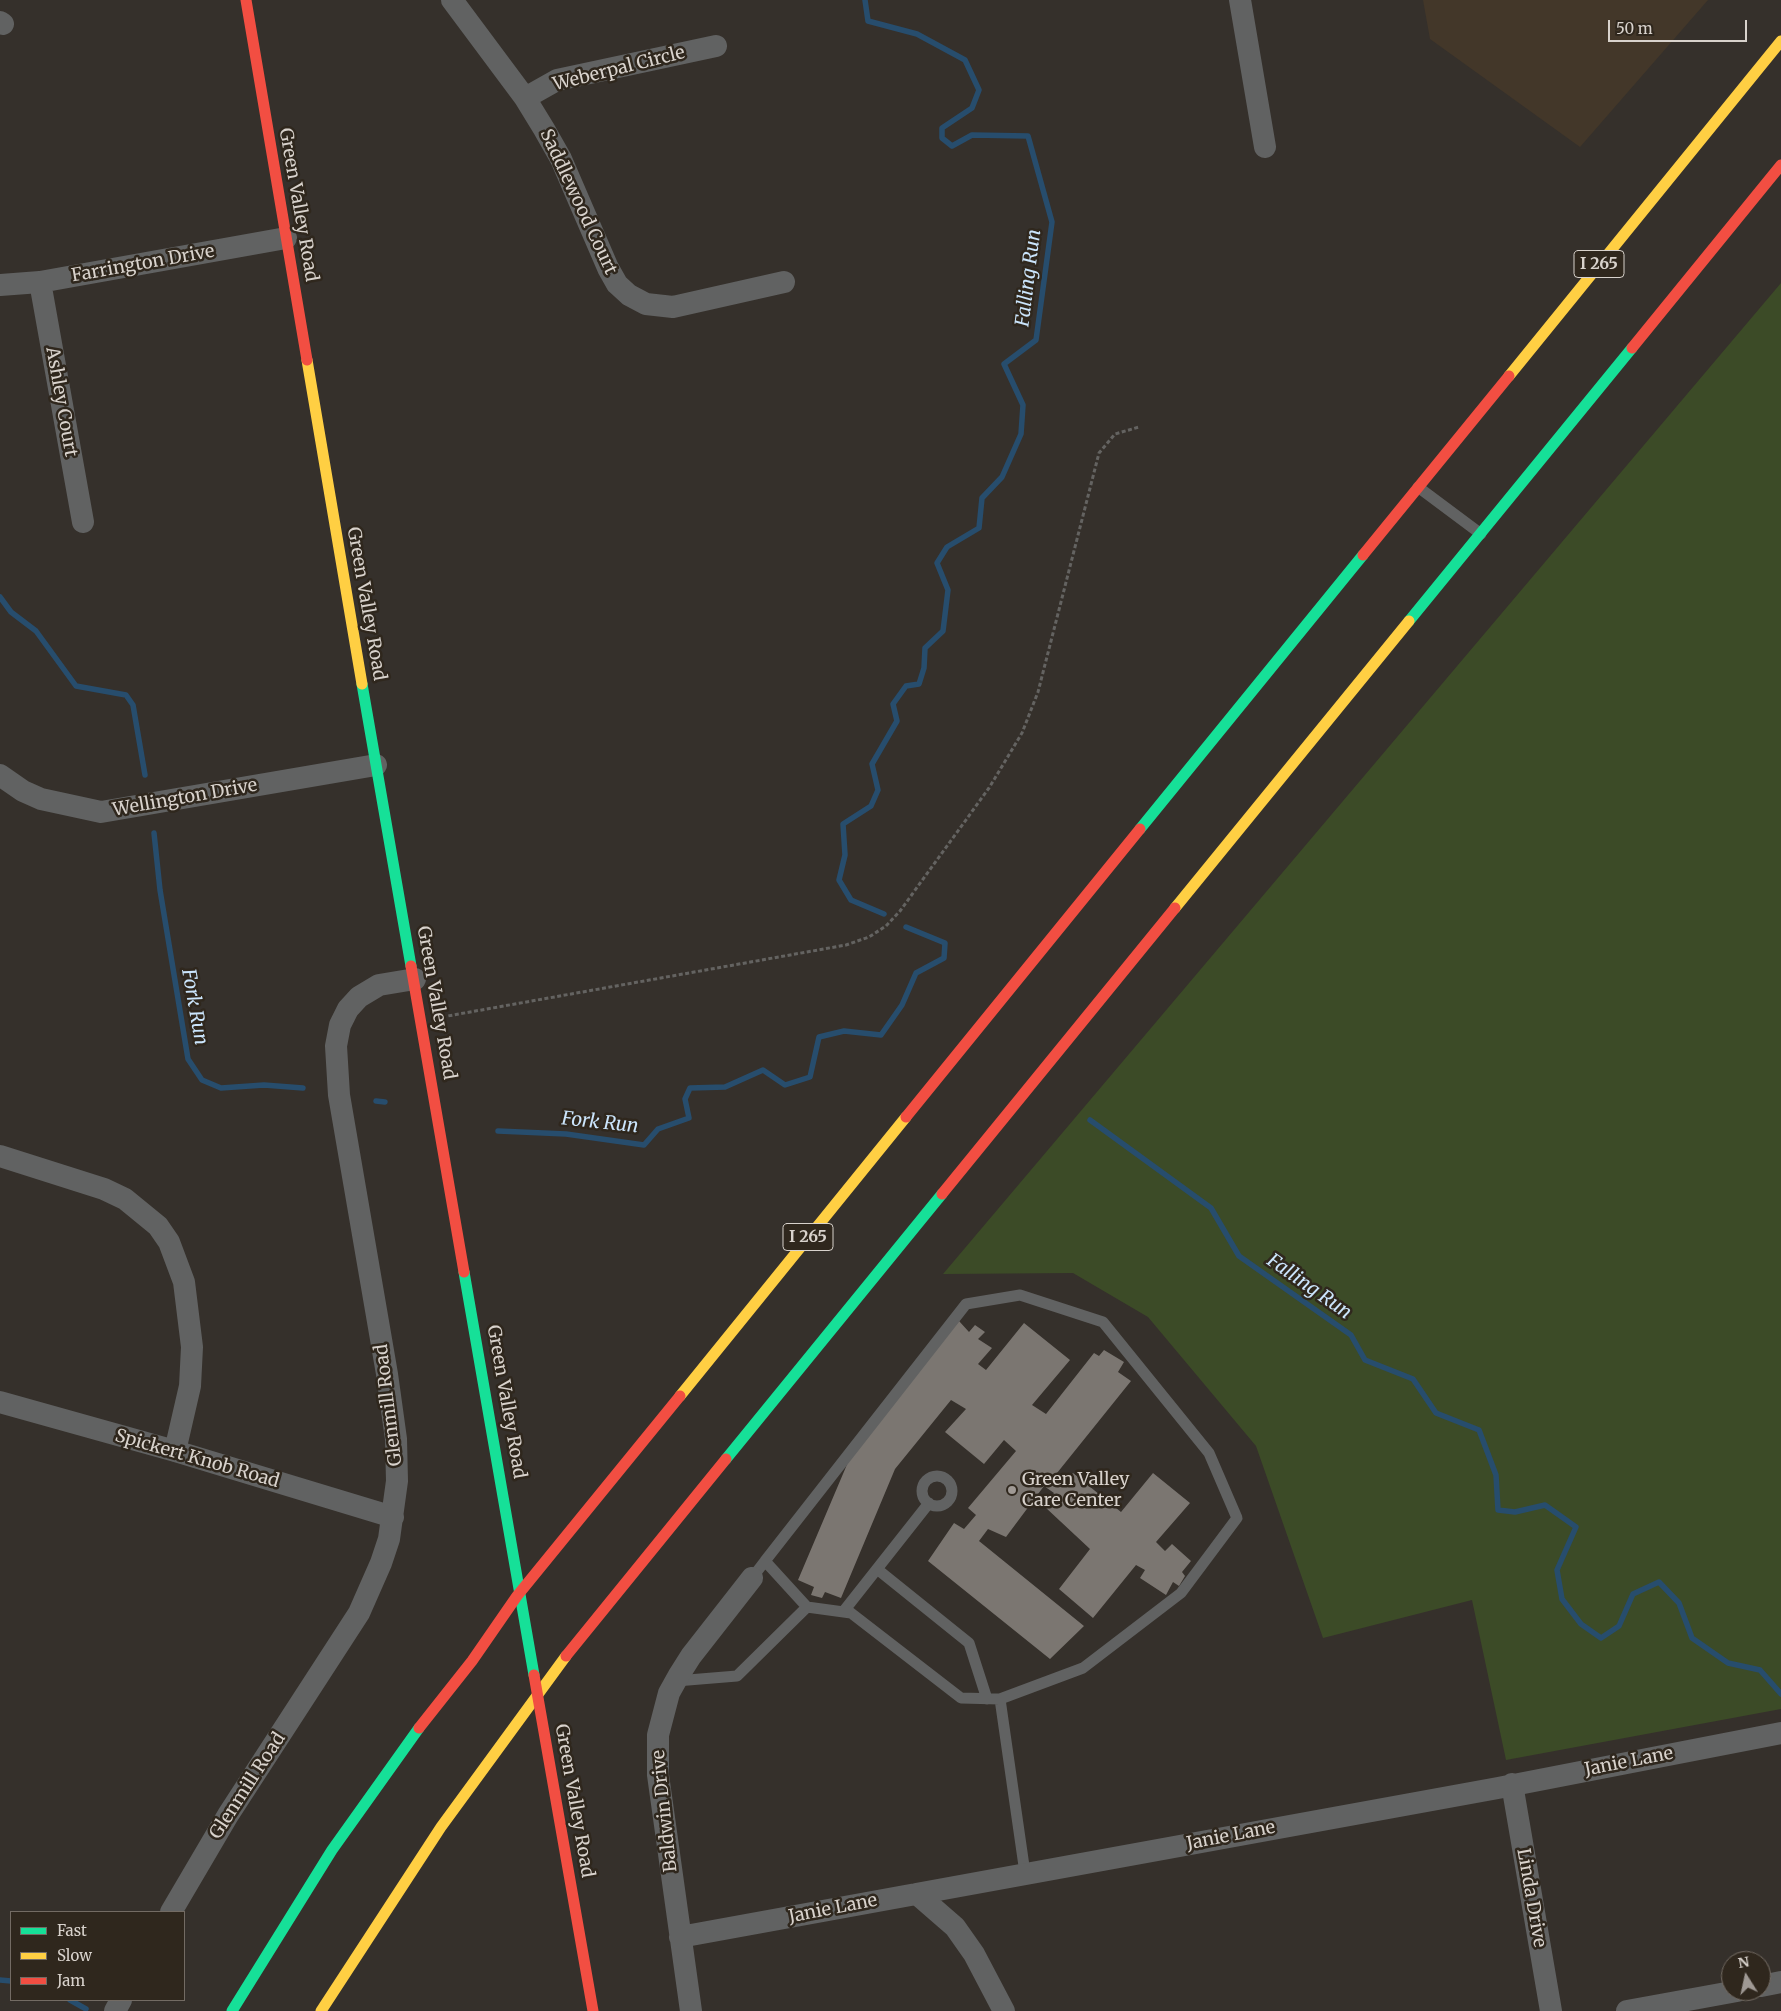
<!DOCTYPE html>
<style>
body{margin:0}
#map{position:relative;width:1781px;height:2011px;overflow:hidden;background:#35302b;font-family:Merriweather,serif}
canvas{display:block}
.legend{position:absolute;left:10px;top:1911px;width:175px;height:90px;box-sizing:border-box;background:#2f271d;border:1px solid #736b63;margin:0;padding:6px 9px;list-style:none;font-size:15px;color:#d8d2cc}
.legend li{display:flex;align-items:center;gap:10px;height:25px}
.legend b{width:25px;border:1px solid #736b63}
.north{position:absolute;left:1721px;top:1951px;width:50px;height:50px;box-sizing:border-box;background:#2f271d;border:1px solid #736b63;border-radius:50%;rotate:350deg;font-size:14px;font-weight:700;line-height:20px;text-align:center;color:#d8d2cc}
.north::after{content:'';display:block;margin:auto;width:18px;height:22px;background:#9f9994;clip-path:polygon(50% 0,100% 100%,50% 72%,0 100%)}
.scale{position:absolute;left:1608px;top:20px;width:139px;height:22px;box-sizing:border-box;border:2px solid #d8d2cc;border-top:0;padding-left:6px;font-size:15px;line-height:18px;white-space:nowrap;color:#d8d2cc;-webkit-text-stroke:4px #2f271d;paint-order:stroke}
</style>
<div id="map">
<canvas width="1781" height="2011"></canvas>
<ul class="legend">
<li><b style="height:6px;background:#16e098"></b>Fast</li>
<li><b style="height:6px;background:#ffcf43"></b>Slow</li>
<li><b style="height:6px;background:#f24e42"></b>Jam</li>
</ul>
<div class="north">N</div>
<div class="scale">50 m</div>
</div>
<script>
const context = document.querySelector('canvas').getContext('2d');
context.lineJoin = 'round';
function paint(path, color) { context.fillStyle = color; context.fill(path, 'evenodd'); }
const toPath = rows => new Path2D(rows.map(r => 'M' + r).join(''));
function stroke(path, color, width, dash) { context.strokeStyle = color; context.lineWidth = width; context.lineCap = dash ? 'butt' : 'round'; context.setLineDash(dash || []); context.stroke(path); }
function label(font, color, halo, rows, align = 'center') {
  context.font = font + ' Merriweather,serif'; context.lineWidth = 5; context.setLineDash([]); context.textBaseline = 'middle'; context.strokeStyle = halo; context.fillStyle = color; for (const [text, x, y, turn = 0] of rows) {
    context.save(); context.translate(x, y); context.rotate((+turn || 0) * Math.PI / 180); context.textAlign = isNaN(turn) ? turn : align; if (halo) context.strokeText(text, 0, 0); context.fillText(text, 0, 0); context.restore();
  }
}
const built = toPath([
 [1423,0,1708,0,1580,147,1430,39]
]);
const green = toPath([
 [1781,283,1781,1709,1506,1760,1472,1600,1323,1638,1256,1446,1148,1317,1073,1273,943,1274]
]);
const stream = toPath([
 [865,0,868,21,917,34,965,60,979,90,972,108,942,128,942,138,952,146,972,135,1028,136,1052,222,1036,340,1004,364,1023,405,1021,434,1002,477,982,498,979,528,947,547,937,563,948,590,943,631,925,648,924,668,919,684,906,686,893,704,897,721,872,764,878,790,871,806,843,824,845,855,839,880,851,900,884,914],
 [0,597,11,612,36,631,76,686,126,695,133,705,145,775],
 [154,833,160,890,188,1059,202,1080,221,1088,264,1085,303,1088],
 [376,1101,385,1102],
 [1090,1120,1211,1208,1239,1256,1351,1335,1365,1360,1413,1379,1436,1413,1479,1430,1496,1475,1498,1510,1515,1512,1545,1505,1576,1527,1557,1570,1562,1599,1581,1624,1601,1638,1619,1626,1633,1594,1659,1582,1679,1603,1692,1638,1728,1663,1760,1670,1781,1694],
 [498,1131,566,1134,644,1145,658,1129,689,1118,685,1099,690,1088,725,1087,763,1070,785,1085,810,1077,819,1037,844,1031,881,1035,902,1005,916,973,944,958,945,943,906,927],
 [0,1980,11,1981],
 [70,2000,86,2009]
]);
const building = toPath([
 [959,1321,969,1332,975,1325,985,1332,978,1339,992,1348,978,1364,986,1370,1024,1323,1070,1360,1032,1405,1046,1414,1094,1353,1099,1356,1104,1350,1124,1362,1118,1372,1131,1381,1053,1478,1063,1484,1073,1473,1121,1512,1153,1473,1190,1503,1156,1542,1165,1551,1172,1544,1191,1561,1182,1572,1185,1576,1179,1586,1173,1582,1166,1595,1140,1578,1145,1570,1136,1565,1093,1618,1059,1589,1090,1549,1045,1507,1054,1493,1044,1486,1006,1537,988,1529,979,1541,1084,1626,1050,1659,928,1561,954,1523,964,1529,976,1515,968,1508,1016,1451,1004,1440,984,1464,945,1432,966,1409,951,1400,895,1469,841,1598,825,1592,822,1598,811,1595,814,1587,798,1580,854,1448]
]);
const path = toPath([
 [442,1017,846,945,869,937,886,926,900,911,989,788,1022,733,1038,692,1099,453,1115,434,1139,427]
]);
const lane = toPath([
 [1418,487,1481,534],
 '922 1491a15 15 0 1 1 30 0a15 15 0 1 1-30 0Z',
 [877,1569,969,1643,987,1699],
 [752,1578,765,1561,807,1607,851,1613,961,1698,1000,1699,1083,1668,1181,1593,1237,1518,1209,1453,1103,1322,1020,1295,966,1304,765,1561],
 [843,1612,929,1503],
 [676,1681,737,1676,807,1607],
 [1000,1699,1025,1873]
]);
const street = toPath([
 [452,0,525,98,544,129,561,159,608,268,617,284,629,295,646,304,673,307,784,282],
 [1240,0,1265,147],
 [0,22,3,24],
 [525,98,557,80,716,46],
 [40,282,83,522],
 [0,285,40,282,286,238],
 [0,775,23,791,41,799,101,812,376,765],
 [0,1156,104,1189,125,1199,158,1226,169,1242,184,1282,192,1347,190,1386,175,1451],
 [0,1402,175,1451,393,1517],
 [1512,1784,1551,2011],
 [917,1894,955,1927,974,1954,1004,2011],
 [171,1912,228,1815,359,1613,381,1563,389,1539,397,1481,396,1439,387,1374,339,1095,336,1046,340,1025,348,1009,359,997,379,985,415,979],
 [680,1937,1498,1788,1781,1733],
 [1761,1986,1781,1982],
 [115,2011,121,2000],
 [691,2011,658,1775,658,1735,669,1693,679,1675,691,1656,752,1578],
 [1627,2011,1737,1991]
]);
const fast = toPath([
 [1409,621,1632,348],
 [362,684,411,966],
 [1140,829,1363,555],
 [464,1272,534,1675],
 [726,1459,942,1194],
 [232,2011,332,1850,419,1728]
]);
const slow = toPath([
 [307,360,362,684],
 [1509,376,1781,41],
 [1175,908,1409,621],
 [680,1396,906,1117],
 [321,2011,441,1827,566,1656]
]);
const jam = toPath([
 [246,0,307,360],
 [1632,348,1781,165],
 [1363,555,1509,376],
 [411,966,464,1272],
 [906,1117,1140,829],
 [942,1194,1175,908],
 [566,1656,726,1459],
 [534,1675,593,2011],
 [419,1728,472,1661,517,1596,680,1396]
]);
const markers = [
 [1012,1490,5,"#9f9994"]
];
const shields = [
 [1599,264,50],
 [808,1237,50]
];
const shieldNames = [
 ["I 265",1599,264],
 ["I 265",808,1237]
];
const streetNames = [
 ["Weberpal Circle",619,69,-14],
 ["Saddlewood Court",578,202,65],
 ["Green Valley Road",298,205,80],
 ["Farrington Drive",143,264,-10],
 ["Ashley Court",61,402,80],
 ["Green Valley Road",366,604,80],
 ["Wellington Drive",185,798,-10],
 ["Green Valley Road",436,1003,80],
 ["Green Valley Road",506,1402,80],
 ["Glenmill Road",389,1405,-97],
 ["Spickert Knob Road",197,1459,16],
 ["Janie Lane",1629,1762,-11],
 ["Glenmill Road",248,1786,-57],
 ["Green Valley Road",574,1801,80],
 ["Baldwin Drive",665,1811,-96],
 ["Janie Lane",1231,1836,-11],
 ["Linda Drive",1531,1898,80],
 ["Janie Lane",833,1909,-11]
];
const poiNames = [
 ["Green Valley",1022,1480],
 ["Care Center",1022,1501]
];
const waterNames = [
 ["Falling Run",1029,278,-83],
 ["Fork Run",194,1007,80],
 ["Fork Run",600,1123,6],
 ["Falling Run",1309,1287,35]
];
paint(built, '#433729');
paint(green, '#3c4b27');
stroke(stream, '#274d6d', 5.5);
paint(building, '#7b7671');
stroke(path, '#646361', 3, [4, 2.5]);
stroke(lane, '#616262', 11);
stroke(street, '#616262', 22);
stroke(fast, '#16e098', 11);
stroke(slow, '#ffcf43', 11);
stroke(jam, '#f24e42', 11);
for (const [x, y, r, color] of markers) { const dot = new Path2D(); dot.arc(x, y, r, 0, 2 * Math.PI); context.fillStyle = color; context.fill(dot); stroke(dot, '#2f271d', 2); }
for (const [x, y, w] of shields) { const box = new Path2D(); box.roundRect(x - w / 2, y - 13.5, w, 27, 4); context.fillStyle = '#2f271d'; context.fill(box); stroke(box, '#d8d2cc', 1); }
label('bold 16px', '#d8d2cc', null, shieldNames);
label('18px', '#d8d2cc', '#2f271d', streetNames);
label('18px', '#d8d2cc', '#2f271d', poiNames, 'left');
label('italic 19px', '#cbe5fc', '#2f271d', waterNames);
</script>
